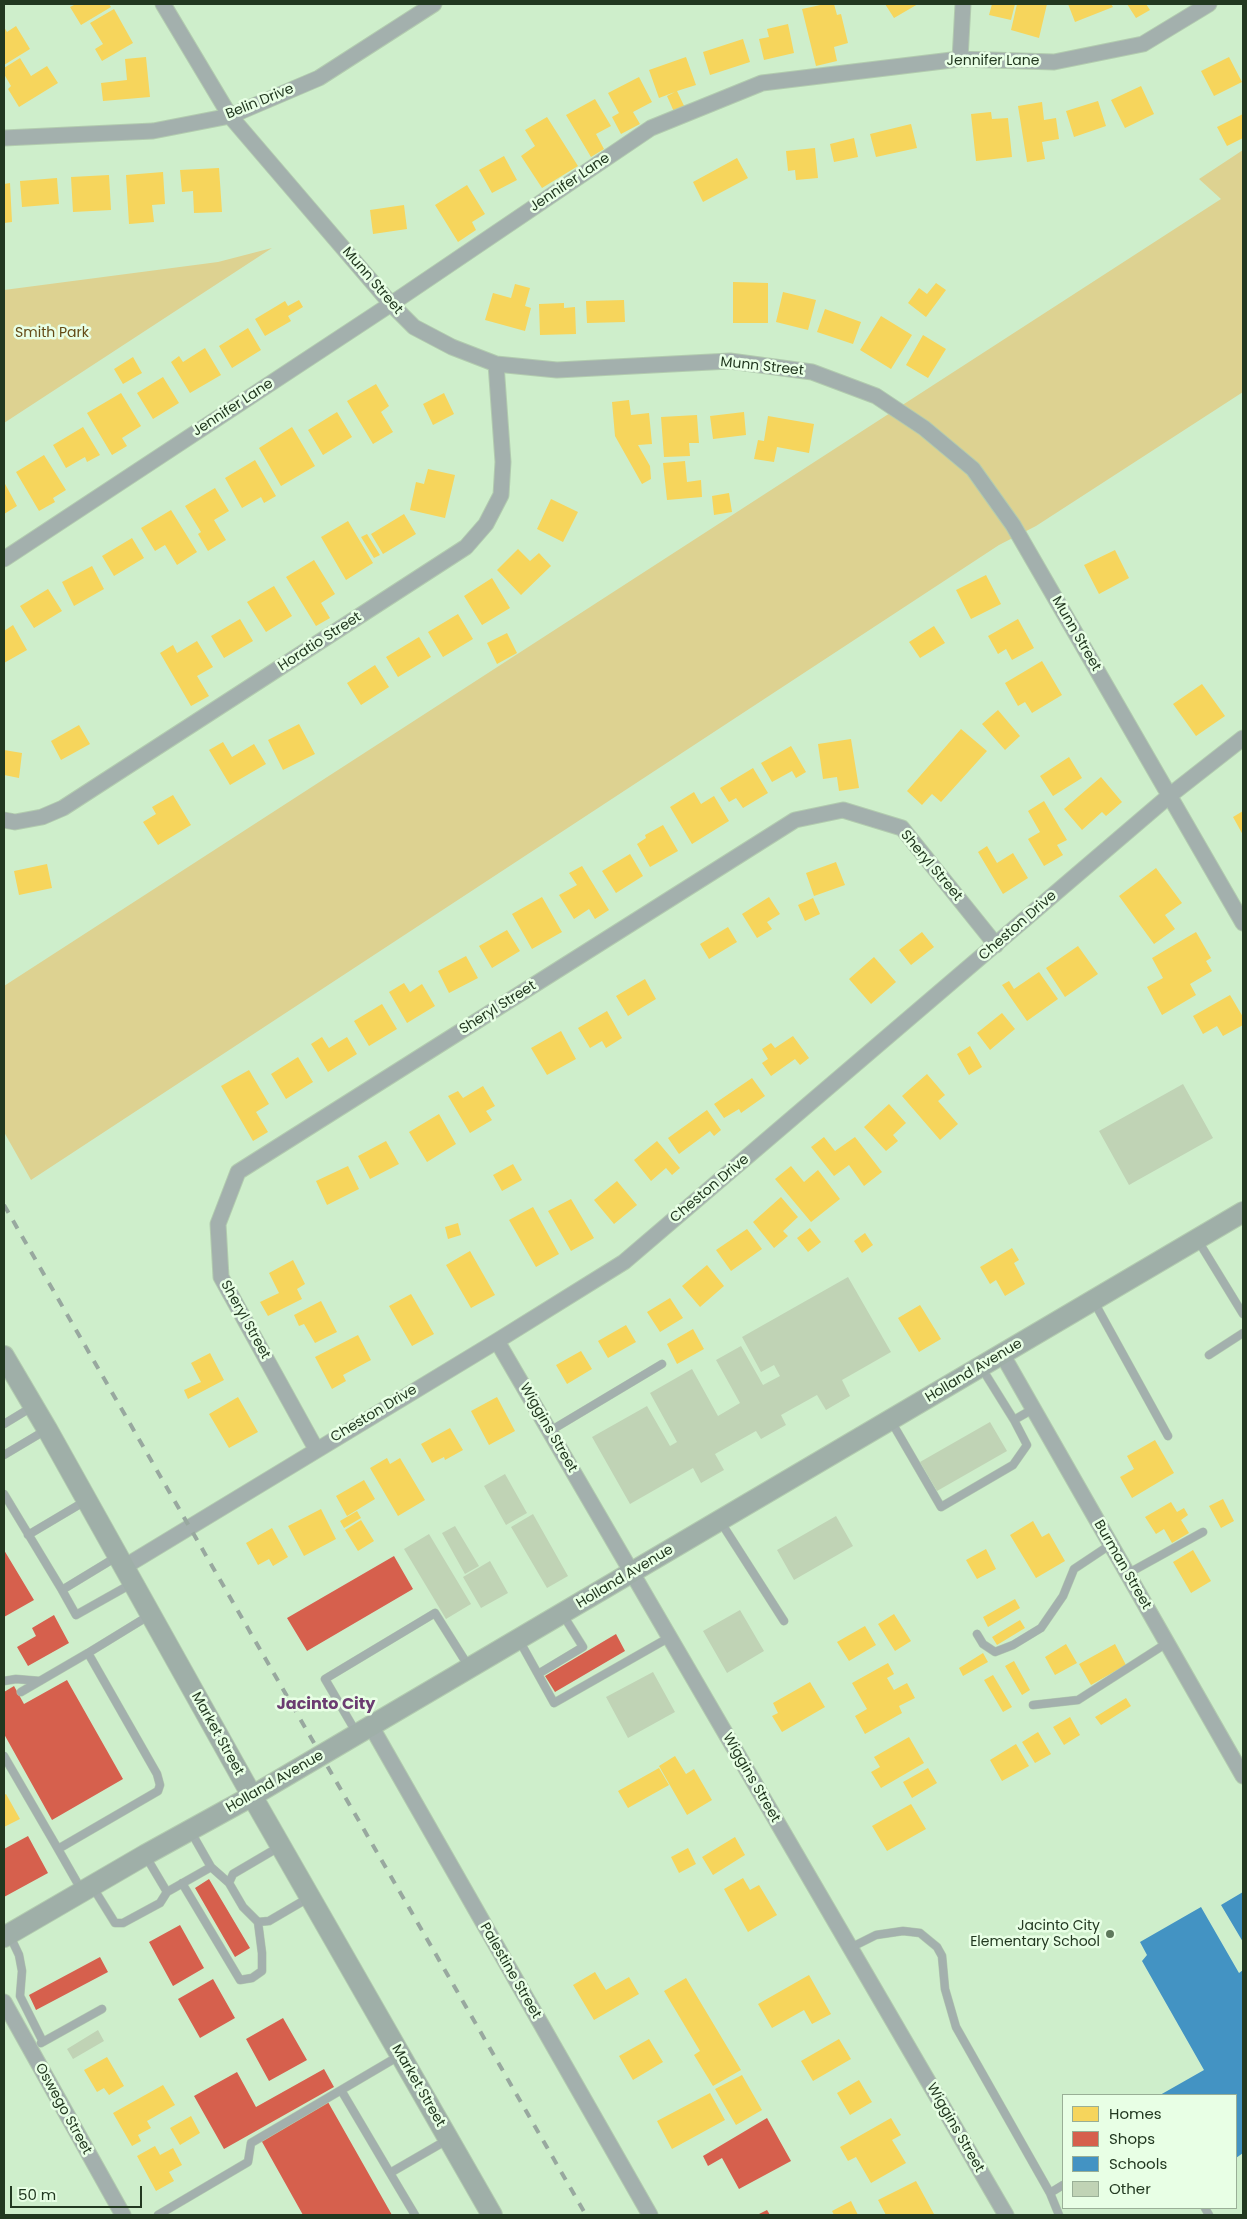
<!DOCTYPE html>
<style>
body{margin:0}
#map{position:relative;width:1247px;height:2219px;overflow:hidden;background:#ceeecb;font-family:Poppins,sans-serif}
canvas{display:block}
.frame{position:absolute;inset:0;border:5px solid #223820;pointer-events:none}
.legend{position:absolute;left:1062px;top:2094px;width:175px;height:115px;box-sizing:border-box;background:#e8ffe5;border:1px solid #99af96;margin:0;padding:6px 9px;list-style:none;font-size:15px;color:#223820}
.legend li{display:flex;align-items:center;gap:10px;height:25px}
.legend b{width:25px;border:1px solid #99af96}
.scale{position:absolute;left:10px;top:2186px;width:132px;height:22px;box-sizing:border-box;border:2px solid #223820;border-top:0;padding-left:6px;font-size:15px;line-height:18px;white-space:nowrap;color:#223820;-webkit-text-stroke:4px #e8ffe5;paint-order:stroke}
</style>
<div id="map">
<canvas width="1247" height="2219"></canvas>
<div class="frame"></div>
<ul class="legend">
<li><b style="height:14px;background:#f6d55c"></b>Homes</li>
<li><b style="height:14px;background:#d6604d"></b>Shops</li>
<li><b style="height:14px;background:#4393c3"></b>Schools</li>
<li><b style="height:14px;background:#c0d3b5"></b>Other</li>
</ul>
<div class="scale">50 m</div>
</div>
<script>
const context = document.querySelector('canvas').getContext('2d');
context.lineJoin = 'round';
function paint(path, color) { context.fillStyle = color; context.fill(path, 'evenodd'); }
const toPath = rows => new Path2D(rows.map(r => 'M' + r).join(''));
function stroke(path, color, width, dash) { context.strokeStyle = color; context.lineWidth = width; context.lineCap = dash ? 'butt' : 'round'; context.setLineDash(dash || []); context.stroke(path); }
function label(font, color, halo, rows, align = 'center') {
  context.font = font + ' Poppins,sans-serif'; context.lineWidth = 5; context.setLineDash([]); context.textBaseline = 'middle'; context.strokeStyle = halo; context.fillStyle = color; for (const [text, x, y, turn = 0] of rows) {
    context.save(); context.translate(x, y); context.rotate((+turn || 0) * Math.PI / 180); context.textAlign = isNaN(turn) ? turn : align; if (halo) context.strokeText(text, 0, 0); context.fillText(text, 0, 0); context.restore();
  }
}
const green = toPath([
 [1243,150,1243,392,1036,526,999,545,31,1180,4,1132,4,986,1221,199,1199,179],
 [272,248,4,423,4,290,218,262]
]);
const homes = toPath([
 [76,4,109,4,111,7,81,25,70,7],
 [825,4,834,4,837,15,841,14,848,43,834,47,837,61,816,66,802,9],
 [885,4,918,4,894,18],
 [992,4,1015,4,1011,20,989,15],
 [1017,4,1047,4,1039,38,1011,30],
 [1068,4,1111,4,1113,7,1075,22],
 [1127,4,1146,4,1150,10,1136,18],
 [114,9,133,43,102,61,95,49,103,44,90,23],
 [788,24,794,53,764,60,759,39,769,37,767,29],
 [16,26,30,49,4,65,4,27,7,32],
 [743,39,750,62,710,75,703,52],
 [146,57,150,97,103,101,101,83,127,80,125,59],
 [686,57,696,85,677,91,686,110,675,114,667,96,675,92,659,98,649,70],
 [1229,57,1242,82,1214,96,1201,71],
 [20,58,31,76,47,66,58,83,19,107,8,89,11,86,4,74,4,68],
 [639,77,652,102,633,112,640,124,621,134,612,117,619,113,608,93],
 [1141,86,1154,114,1125,128,1111,100],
 [595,99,611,126,596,134,604,149,591,157,566,115],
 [1098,101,1106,126,1074,137,1066,111],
 [1042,102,1044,120,1056,118,1059,139,1042,142,1045,159,1027,162,1018,106],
 [991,112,992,119,1008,118,1012,157,976,161,971,114],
 [1243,114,1243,138,1227,146,1217,127],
 [547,117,578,166,542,188,521,156,535,146,525,130],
 [911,124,917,148,876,157,870,134],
 [854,138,858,157,834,162,830,144],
 [815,148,818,178,796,180,795,170,788,171,786,151],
 [504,156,517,180,492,193,479,170],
 [737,158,748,178,703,202,693,182],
 [219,168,222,212,194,213,193,191,182,192,180,170],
 [163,172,165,204,152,205,154,222,129,224,126,175],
 [109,175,111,210,73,212,71,177],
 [57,178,59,204,22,207,20,181],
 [10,183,12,222,4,223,4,184],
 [467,185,485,214,472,222,476,230,458,242,435,205],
 [404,205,407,229,373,234,370,210],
 [733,282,768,283,768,323,733,323],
 [936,283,946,290,926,317,908,303,919,288,927,294],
 [515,284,530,288,525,306,531,308,525,331,485,320,493,293,511,298],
 [783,292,816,300,808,330,776,322],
 [299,300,303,307,288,316,291,321,265,336,255,319,285,301,288,306],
 [624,300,625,322,587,323,586,301],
 [564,303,564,308,575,307,576,334,540,335,539,304],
 [825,309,861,322,853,344,817,332],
 [881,316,912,335,891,369,860,350],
 [248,328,261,350,232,368,219,346],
 [923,335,946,349,928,378,906,365],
 [205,348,221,375,190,393,171,362,179,356,183,362],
 [133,357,142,373,123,384,114,369],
 [163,377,179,403,153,419,137,393],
 [376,384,389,406,381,412,393,432,373,444,347,401],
 [121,393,141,426,122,438,127,446,112,455,87,413],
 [444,393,454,414,433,425,423,404],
 [629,400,631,415,649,413,652,444,638,445,650,466,651,479,642,484,615,436,612,402],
 [337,412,352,437,323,455,308,430],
 [744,412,746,435,713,439,710,416],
 [697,415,699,443,689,443,690,456,664,457,661,417],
 [768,416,814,424,809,453,777,447,774,462,754,459,758,440,764,441],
 [83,427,100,455,87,462,85,457,66,468,53,445],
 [292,427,315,466,281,486,259,448],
 [44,455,66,490,53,498,55,502,39,511,16,472],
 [255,460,276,496,264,503,261,497,242,508,225,478],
 [685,461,687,482,701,480,702,497,667,500,663,463],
 [428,469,455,475,445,518,410,510,416,482,424,484],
 [4,482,17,506,4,514],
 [215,488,229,511,214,520,226,540,208,551,198,534,201,532,185,506],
 [729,493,732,512,714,515,712,496],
 [551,499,578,512,563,542,537,529],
 [171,510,197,552,177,565,165,545,155,551,141,528],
 [404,514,416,534,383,554,371,534],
 [348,521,373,563,346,580,321,537],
 [367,534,380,555,374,558,361,537],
 [132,538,144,558,114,576,102,556],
 [518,549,530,561,539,553,551,566,521,595,497,570],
 [1115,550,1129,578,1099,594,1084,565],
 [314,560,335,594,321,603,330,618,316,626,286,577],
 [92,566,104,589,74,606,62,582],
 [986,575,1001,604,971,619,956,590],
 [492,578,510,608,482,625,464,596],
 [274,586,292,616,266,632,247,602],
 [48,589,62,611,34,628,20,606],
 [458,614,473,639,443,657,428,632],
 [240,619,253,641,224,658,211,636],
 [1018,619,1034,648,1012,660,1006,649,998,654,988,636],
 [13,625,27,650,4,663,4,631],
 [934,626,945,643,920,658,909,642],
 [507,633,517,653,497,664,487,643],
 [419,637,431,657,398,677,386,657],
 [197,641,213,667,197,676,209,696,191,706,160,653,173,645,177,653],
 [1042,661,1062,695,1032,713,1025,702,1018,706,1005,683],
 [375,665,389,687,361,705,347,683],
 [1202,684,1225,716,1196,736,1173,704],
 [998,710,1020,736,1005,750,982,724],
 [299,724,315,754,283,770,268,740],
 [79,725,90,744,61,760,51,741],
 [961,729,987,751,941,802,932,794,922,805,907,791],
 [851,739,859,788,839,791,837,777,823,779,818,744],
 [223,742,232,757,254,744,266,764,230,785,209,750],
 [791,746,806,772,796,778,792,771,772,782,761,763],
 [4,750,22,753,19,778,4,775],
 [1069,757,1082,778,1053,796,1040,776],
 [753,768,768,793,743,808,736,798,729,802,720,788],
 [1101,777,1122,802,1106,816,1102,812,1082,830,1064,809],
 [694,792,701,804,714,796,729,821,692,844,670,807],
 [173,795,191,825,158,845,143,822,156,814,152,807],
 [1044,801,1067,840,1057,845,1063,855,1044,866,1028,839,1040,832,1028,811],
 [1243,811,1243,835,1233,817],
 [663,825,678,851,650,867,637,844,646,838,645,835],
 [987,846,997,863,1013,853,1028,878,1003,894,978,852],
 [630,854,643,876,616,893,602,871],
 [836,862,845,885,814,896,806,873],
 [47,864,52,888,19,895,14,871],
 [582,866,609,910,595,919,589,909,574,919,559,895,577,885,569,873],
 [1156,868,1182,903,1165,915,1175,929,1154,944,1119,896],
 [542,897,562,932,532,949,512,914],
 [769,897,780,914,767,922,772,929,757,938,742,914],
 [813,898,820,914,805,921,798,905],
 [728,927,737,942,709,959,700,944],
 [507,930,520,951,492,968,479,946],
 [922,932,934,947,911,965,899,950],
 [1196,932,1211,958,1206,961,1212,971,1190,984,1196,995,1162,1015,1147,987,1163,978,1152,958],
 [1078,946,1098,974,1065,997,1046,968],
 [466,956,478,978,449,993,438,971],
 [874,957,896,982,871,1004,849,979],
 [1039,972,1058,999,1027,1021,1002,985,1009,981,1014,989],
 [645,979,656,999,628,1016,616,996],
 [404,983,410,992,422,984,435,1006,407,1023,389,992],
 [1230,995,1243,1017,1243,1025,1223,1036,1217,1026,1203,1034,1193,1016],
 [382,1004,397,1029,369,1046,354,1021],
 [607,1011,622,1038,606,1048,602,1041,590,1048,578,1028],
 [1002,1013,1015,1029,990,1050,977,1033],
 [561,1031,576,1059,547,1075,531,1048],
 [793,1036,809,1058,800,1065,795,1059,771,1076,762,1063,768,1059,762,1049,771,1043,775,1048],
 [322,1037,329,1048,347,1037,357,1054,328,1072,311,1044],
 [970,1046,982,1067,969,1075,957,1054],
 [298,1057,313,1082,286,1099,271,1074],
 [249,1070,269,1104,256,1112,268,1132,253,1141,221,1086],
 [927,1074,945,1095,938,1101,958,1124,940,1140,902,1096],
 [752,1078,765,1096,741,1113,739,1109,724,1118,714,1104],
 [483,1086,495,1106,486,1111,492,1120,470,1133,448,1096,458,1091,463,1098],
 [889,1104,906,1123,893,1135,898,1141,886,1151,864,1127],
 [707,1110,721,1130,714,1136,710,1131,679,1154,668,1138],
 [439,1114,456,1144,427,1162,409,1132],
 [824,1137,835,1151,855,1137,882,1172,864,1186,849,1165,834,1176,811,1147],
 [386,1141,399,1164,370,1179,358,1156],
 [657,1141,680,1168,672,1175,666,1168,651,1181,634,1160],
 [513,1164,522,1180,502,1191,493,1175],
 [348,1166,359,1189,327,1205,316,1181],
 [791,1166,804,1182,818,1170,840,1199,811,1222,775,1179],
 [617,1181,637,1205,614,1224,594,1200],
 [781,1197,798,1217,783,1231,788,1236,774,1248,753,1222],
 [571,1199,594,1238,571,1251,548,1211],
 [533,1207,559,1254,536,1267,509,1220],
 [458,1223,461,1235,448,1239,445,1227],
 [810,1228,821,1242,808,1252,797,1238],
 [747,1229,762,1249,731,1271,716,1250],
 [865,1233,873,1245,862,1253,854,1241],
 [1012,1248,1019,1260,1014,1263,1025,1284,1005,1296,996,1280,990,1284,980,1267],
 [470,1251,495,1295,471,1308,446,1265],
 [293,1260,305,1284,297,1289,302,1299,268,1316,260,1302,279,1293,269,1273],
 [707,1265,724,1286,700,1307,682,1286],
 [411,1294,434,1334,412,1346,389,1306],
 [670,1298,683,1318,660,1332,647,1312],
 [321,1301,337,1332,315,1343,304,1324,299,1326,294,1315],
 [920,1305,941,1339,919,1352,898,1318],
 [626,1325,636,1342,608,1358,598,1341],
 [693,1329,704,1349,677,1364,667,1344],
 [358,1335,371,1360,343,1375,346,1381,332,1389,315,1357],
 [581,1351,592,1369,567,1384,556,1365],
 [210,1353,224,1380,188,1399,184,1390,201,1382,191,1363],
 [238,1397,258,1432,229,1448,209,1414],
 [497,1397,515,1431,489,1445,471,1411],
 [450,1428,463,1450,445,1460,444,1457,432,1463,421,1444],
 [1155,1440,1174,1473,1132,1498,1120,1477,1134,1469,1127,1456],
 [387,1458,390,1464,400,1458,425,1500,398,1516,370,1468],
 [364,1480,375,1499,347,1516,336,1496],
 [1223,1499,1234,1521,1221,1528,1209,1506],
 [1171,1502,1177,1512,1184,1508,1188,1515,1181,1520,1189,1533,1172,1543,1164,1529,1156,1534,1145,1517],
 [321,1509,336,1539,304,1556,288,1526],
 [357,1511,361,1518,344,1528,340,1521],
 [361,1520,374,1541,358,1551,345,1530],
 [1033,1521,1042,1537,1049,1533,1065,1561,1036,1578,1010,1535],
 [272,1528,288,1557,273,1566,269,1559,258,1565,246,1543],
 [986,1549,996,1569,977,1579,966,1560],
 [1193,1550,1211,1581,1191,1593,1173,1562],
 [1015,1599,1020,1608,988,1627,983,1617],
 [894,1614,911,1641,895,1651,878,1624],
 [1020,1620,1025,1628,997,1645,992,1637],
 [865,1626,876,1645,849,1661,837,1642],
 [1066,1644,1077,1663,1055,1675,1045,1657],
 [1115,1644,1126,1665,1091,1685,1079,1664],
 [983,1653,988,1662,963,1676,959,1668],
 [1014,1661,1030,1690,1022,1695,1005,1666],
 [888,1663,894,1674,887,1678,894,1690,907,1683,915,1698,899,1706,902,1713,865,1734,855,1716,867,1709,852,1683],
 [993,1675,1012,1707,1003,1712,984,1680],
 [810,1682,825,1707,782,1732,772,1716,778,1713,773,1703],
 [1126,1698,1131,1706,1101,1725,1095,1717],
 [1070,1717,1080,1735,1064,1745,1053,1727],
 [1038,1732,1051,1754,1035,1763,1022,1742],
 [909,1737,924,1763,881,1788,871,1772,880,1767,874,1757],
 [1016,1744,1029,1766,1002,1781,990,1760],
 [675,1756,686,1774,694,1769,712,1800,687,1815,659,1766],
 [659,1768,669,1785,628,1808,618,1791],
 [928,1768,937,1783,912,1798,903,1782],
 [6,1794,20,1819,4,1827,4,1795],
 [911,1804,926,1829,887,1851,872,1826],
 [735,1837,745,1855,713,1875,702,1857],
 [688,1848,696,1864,679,1873,671,1857],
 [743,1878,750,1890,759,1885,777,1915,748,1932,724,1889],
 [595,1972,606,1990,629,1977,639,1994,594,2020,573,1985],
 [809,1975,831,2014,812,2024,804,2010,772,2028,758,2004],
 [686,1978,741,2070,713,2086,694,2055,700,2051,664,1991],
 [649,2039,663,2062,633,2080,619,2056],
 [839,2039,851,2059,813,2081,801,2061],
 [107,2057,124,2086,109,2095,104,2088,97,2092,84,2070],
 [742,2075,762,2110,736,2125,715,2089],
 [859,2080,872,2102,850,2115,837,2093],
 [163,2085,175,2105,147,2121,151,2128,138,2135,141,2141,132,2146,113,2113],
 [710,2093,725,2120,672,2149,657,2121],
 [191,2116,200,2133,180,2145,170,2128],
 [891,2118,901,2135,892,2140,906,2163,871,2183,856,2157,848,2161,840,2147],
 [155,2146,160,2155,173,2148,182,2165,169,2172,174,2181,156,2191,137,2156],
 [916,2181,934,2214,886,2215,878,2200],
 [851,2201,858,2215,834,2215,832,2211]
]);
const shops = toPath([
 [4,1550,34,1600,4,1617],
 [394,1556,413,1589,307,1651,287,1618],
 [54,1615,69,1643,28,1666,17,1647,36,1636,32,1628],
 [616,1634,625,1651,555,1692,545,1676],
 [67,1680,123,1779,52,1820,4,1734,4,1692,14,1686,24,1704],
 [28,1836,48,1873,4,1897,4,1849],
 [209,1879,250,1948,235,1957,195,1888],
 [180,1925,204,1968,173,1986,149,1942],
 [100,1957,108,1972,36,2010,29,1995],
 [213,1979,235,2018,200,2038,178,1999],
 [283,2018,307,2060,269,2081,246,2039],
 [324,2069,334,2087,224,2149,194,2096,237,2072,256,2107],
 [328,2102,392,2215,303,2215,261,2140],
 [767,2118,791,2161,739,2189,722,2158,708,2166,703,2156],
 [767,2210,770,2215,757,2215]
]);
const schools = toPath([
 [1243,1892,1243,1942,1221,1905],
 [1201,1907,1239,1973,1243,1970,1243,2153,1236,2158,1236,2095,1160,2095,1204,2070,1142,1961,1147,1955,1140,1942]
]);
const building = toPath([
 [1183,1084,1213,1138,1129,1185,1099,1131],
 [848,1277,891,1352,842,1380,850,1396,826,1410,817,1395,781,1415,786,1425,761,1439,756,1431,715,1454,724,1470,701,1483,693,1468,630,1504,592,1437,647,1406,670,1446,677,1442,650,1393,692,1369,718,1416,740,1403,716,1360,741,1346,763,1385,780,1376,774,1365,761,1372,742,1337],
 [990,1422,1007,1451,937,1491,920,1462],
 [505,1474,527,1513,506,1525,484,1486],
 [533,1514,568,1576,547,1588,511,1527],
 [836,1516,853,1546,794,1580,777,1550],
 [455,1526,479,1566,465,1574,442,1533],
 [429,1534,471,1604,446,1619,404,1549],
 [490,1561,508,1593,481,1608,463,1577],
 [740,1610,764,1651,727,1673,703,1631],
 [653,1672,675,1712,628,1738,606,1697],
 [98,2030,104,2041,73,2059,67,2049]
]);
const service = toPath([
 [1197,1239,1243,1314],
 [1093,1300,1168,1436],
 [1209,1355,1243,1333],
 [981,1367,1014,1420],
 [891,1421,941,1507,1013,1465,1027,1445,1014,1420,1033,1409],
 [4,1424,32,1407],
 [550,1431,662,1364],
 [4,1455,46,1430],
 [4,1494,62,1590,118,1556],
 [720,1521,784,1621],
 [28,1535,87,1500],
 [1127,1574,1203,1532],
 [62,1590,76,1615,133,1583],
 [977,1634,983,1644,995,1652,1013,1645,1041,1628,1063,1596,1074,1569,1110,1545],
 [519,1640,554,1703,670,1637],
 [538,1674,583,1647,563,1615],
 [4,1681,16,1679,40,1681],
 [21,1692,88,1653],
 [1033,1705,1078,1700,1167,1643],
 [356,1732,325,1679,435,1613,469,1667],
 [4,1756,58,1849],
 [279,1847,233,1874,229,1883,243,1907,258,1922,269,1921,310,1897],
 [145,1855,167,1892],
 [211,1867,229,1883],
 [182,1883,240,1980,252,1978,262,1971,262,1953,258,1922],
 [92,1886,115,1923,123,1923,160,1903,167,1892,211,1867,191,1832],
 [82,1891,58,1849,158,1791,160,1785,157,1774,88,1653,150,1615],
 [9,1934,19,1955,22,1971,20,1996,43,2042],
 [850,1948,876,1935,903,1931,920,1933,937,1947,942,1956,945,1989,956,2027,1050,2193,1059,2215],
 [41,2043,102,2009],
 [341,2090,390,2173],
 [1050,2193,1063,2185],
 [1205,2208,1209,2215],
 [158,2215,248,2162,251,2143,399,2056],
 [415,2215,390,2173,447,2140]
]);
const minor = toPath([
 [163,4,230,116,391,304,414,327,452,347,496,364,557,370,730,361,812,372,876,396,924,428,973,469,1013,525,1243,923],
 [960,59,963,4],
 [4,138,153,131,230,116,319,78,434,4],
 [4,559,391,304,651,128,762,83,960,59,1054,62,1143,44,1209,4],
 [4,820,15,822,42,817,63,808,466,547,486,524,501,495,503,462,496,364],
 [497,1341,1006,2215],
 [1002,1354,1243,1776],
 [316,1449,221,1277,218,1224,238,1172,795,820,843,810,902,828,996,945],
 [124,1567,497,1341,624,1262,1169,796,1243,738],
 [371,1726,650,2215],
 [4,2002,123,2215]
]);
const secondary = toPath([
 [4,1356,47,1429,252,1796,492,2215],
 [4,1937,145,1855,252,1796,1243,1212]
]);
const rail = toPath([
 [4,1205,586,2215]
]);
const markers = [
 [1110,1934,5,"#5e785c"]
];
const streetNames = [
 ["Jennifer Lane",993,61],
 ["Belin Drive",260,102,-22],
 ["Jennifer Lane",570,183,-34],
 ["Munn Street",372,281,49],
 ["Munn Street",762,367,6],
 ["Jennifer Lane",233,408,-33],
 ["Munn Street",1076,634,60],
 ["Horatio Street",320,642,-33],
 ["Sheryl Street",931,866,50],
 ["Cheston Drive",1018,926,-41],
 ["Sheryl Street",498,1008,-32],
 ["Cheston Drive",710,1189,-40],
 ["Sheryl Street",245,1320,61],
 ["Holland Avenue",974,1371,-31],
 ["Cheston Drive",374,1414,-31],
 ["Wiggins Street",548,1428,60],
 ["Burman Street",1122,1565,60],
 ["Holland Avenue",625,1577,-31],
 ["Market Street",217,1734,61],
 ["Wiggins Street",751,1778,60],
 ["Holland Avenue",275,1782,-30],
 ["Palestine Street",510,1971,60],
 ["Market Street",418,2086,60],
 ["Oswego Street",63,2109,61],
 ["Wiggins Street",955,2128,60]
];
const parkNames = [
 ["Smith Park",52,333]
];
const poiNames = [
 ["Jacinto City",1100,1926],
 ["Elementary School",1100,1942]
];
const quarterNames = [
 ["Jacinto City",326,1705]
];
paint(green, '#ddd291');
paint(homes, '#f6d55c');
paint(shops, '#d6604d');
paint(schools, '#4393c3');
paint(building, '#c0d3b5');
stroke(service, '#b2cbaf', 9);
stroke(minor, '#b2cbaf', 17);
stroke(secondary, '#b2cbaf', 22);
stroke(service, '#a3b0ad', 8);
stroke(minor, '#a3b0ad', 15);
stroke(secondary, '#9fafa8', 20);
stroke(rail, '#98a89f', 4, [9, 9]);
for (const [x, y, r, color] of markers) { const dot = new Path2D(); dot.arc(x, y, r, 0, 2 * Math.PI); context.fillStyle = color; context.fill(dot); stroke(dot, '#e8ffe5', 2); }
label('14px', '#223820', '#e8ffe5', streetNames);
label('14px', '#644b16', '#e8ffe5', parkNames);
label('14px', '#223820', '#e8ffe5', poiNames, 'right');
label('bold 16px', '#6b3c71', '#e8ffe5', quarterNames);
</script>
